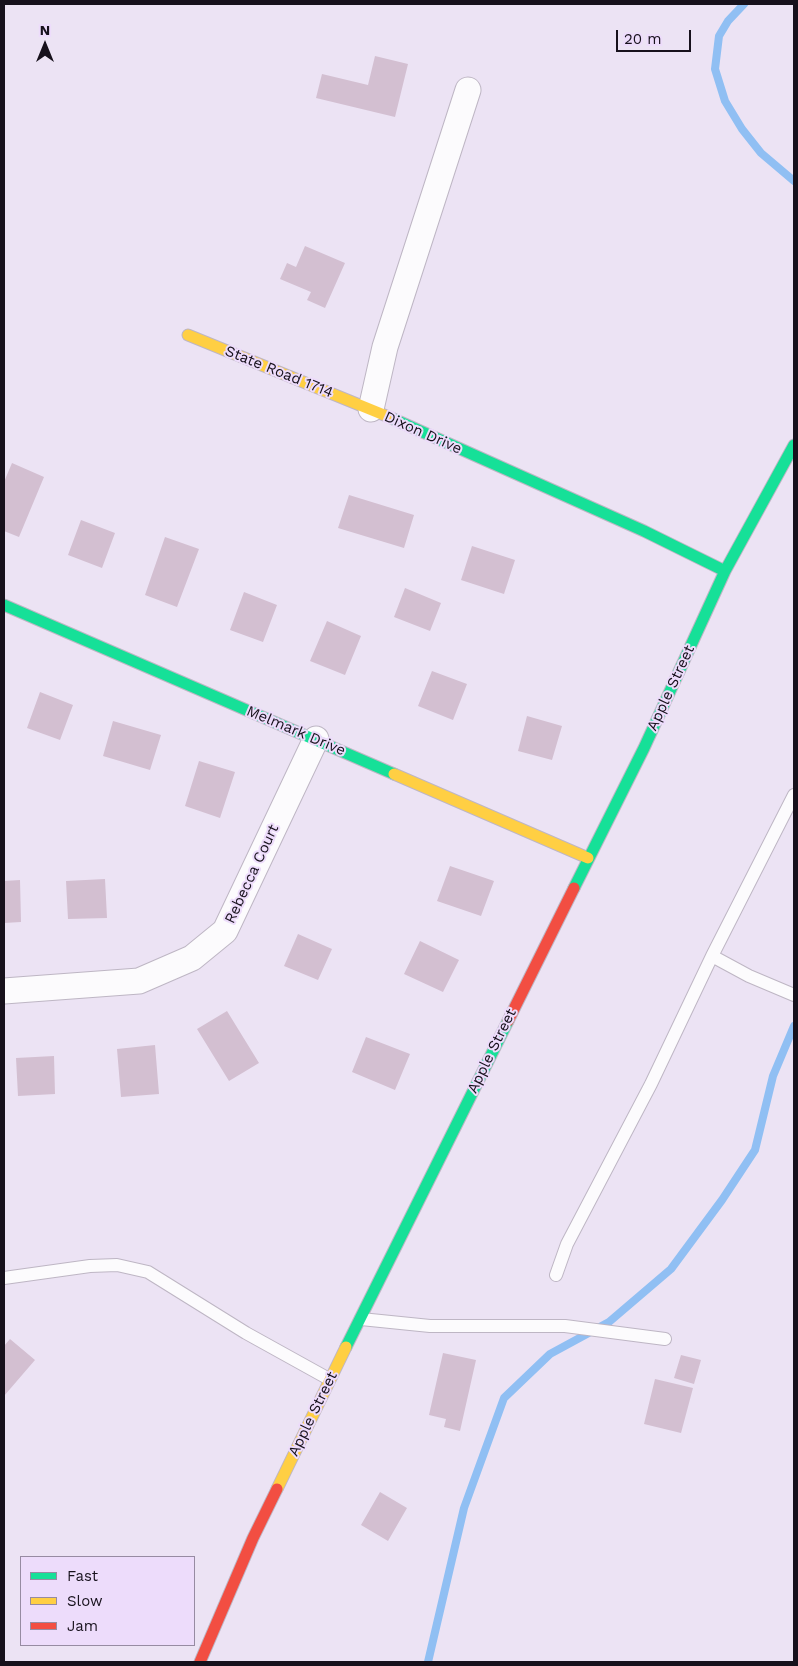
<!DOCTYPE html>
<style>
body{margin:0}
#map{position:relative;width:798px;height:1666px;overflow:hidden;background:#ece3f4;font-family:"Work Sans",sans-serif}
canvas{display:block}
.frame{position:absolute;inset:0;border:5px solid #17111c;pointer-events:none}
.legend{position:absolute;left:20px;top:1556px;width:175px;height:90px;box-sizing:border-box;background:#eddcfb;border:1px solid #978ba2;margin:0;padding:6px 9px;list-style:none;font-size:15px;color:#17111c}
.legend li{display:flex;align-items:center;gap:10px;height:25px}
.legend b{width:25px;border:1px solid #978ba2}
.north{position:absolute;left:20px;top:20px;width:50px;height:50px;-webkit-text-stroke:4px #eddcfb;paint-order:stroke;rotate:0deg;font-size:14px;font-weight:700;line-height:20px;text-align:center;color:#17111c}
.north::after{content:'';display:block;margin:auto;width:18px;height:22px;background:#17111c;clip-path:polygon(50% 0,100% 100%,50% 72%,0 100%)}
.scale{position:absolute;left:616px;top:30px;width:75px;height:22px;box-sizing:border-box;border:2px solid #17111c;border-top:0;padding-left:6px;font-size:15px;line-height:18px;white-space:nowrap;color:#17111c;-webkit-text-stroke:4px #eddcfb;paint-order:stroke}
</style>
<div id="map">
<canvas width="798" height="1666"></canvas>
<div class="frame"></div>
<ul class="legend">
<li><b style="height:6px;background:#16e098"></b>Fast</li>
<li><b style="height:6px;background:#ffcf43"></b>Slow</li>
<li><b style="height:6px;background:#f24e42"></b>Jam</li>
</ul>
<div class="north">N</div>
<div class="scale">20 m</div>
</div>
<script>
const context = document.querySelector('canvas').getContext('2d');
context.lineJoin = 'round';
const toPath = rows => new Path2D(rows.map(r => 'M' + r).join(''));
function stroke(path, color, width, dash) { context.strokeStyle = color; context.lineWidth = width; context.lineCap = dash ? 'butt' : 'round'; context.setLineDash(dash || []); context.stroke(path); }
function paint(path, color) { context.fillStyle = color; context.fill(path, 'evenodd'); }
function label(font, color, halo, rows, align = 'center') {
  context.font = font + ' "Work Sans",sans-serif'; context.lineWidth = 4; context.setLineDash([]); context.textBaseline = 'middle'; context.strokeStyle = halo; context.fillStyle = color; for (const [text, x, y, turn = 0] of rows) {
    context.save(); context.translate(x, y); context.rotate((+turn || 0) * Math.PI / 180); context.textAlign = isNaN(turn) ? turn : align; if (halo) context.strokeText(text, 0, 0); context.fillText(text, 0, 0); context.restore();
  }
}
const stream = toPath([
 [744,4,728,21,719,36,715,69,725,101,742,129,761,153,794,181],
 [428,1662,464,1508,504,1398,550,1354,609,1322,671,1269,722,1200,755,1150,773,1076,794,1026]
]);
const building = toPath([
 [375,56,408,64,395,117,316,98,322,74,368,85],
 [305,246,345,263,325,308,307,300,311,292,280,279,287,263,296,267],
 [12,463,44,477,19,537,4,531,4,482],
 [349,495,414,515,404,548,338,528],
 [81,520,115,533,102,568,68,555],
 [165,537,199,549,177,607,145,595],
 [472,546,515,560,504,594,461,580],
 [405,588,441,603,430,631,394,617],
 [244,592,277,605,263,642,230,630],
 [327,621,361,636,345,675,310,661],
 [432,671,467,684,453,720,418,706],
 [40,692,73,705,60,740,27,728],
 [527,716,562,726,552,760,518,751],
 [113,721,161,735,150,770,103,756],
 [199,761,235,772,220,818,185,806],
 [450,866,494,881,481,916,437,901],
 [105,879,107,918,68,919,66,881],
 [20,880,21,922,4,923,4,881],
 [298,934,332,949,318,980,284,966],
 [420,941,459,960,443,992,404,974],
 [227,1011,259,1063,229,1081,197,1029],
 [366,1037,410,1054,395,1090,352,1072],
 [155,1045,159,1094,121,1097,117,1049],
 [54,1056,55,1094,18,1096,16,1058],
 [10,1339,35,1360,4,1396,4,1346],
 [443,1353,476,1360,460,1431,444,1427,446,1419,429,1415],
 [681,1355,701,1360,694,1384,674,1378],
 [655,1379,693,1388,681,1433,644,1424],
 [380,1492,407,1508,388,1541,361,1525]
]);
const lane = toPath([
 [712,956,749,976,794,995],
 [556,1275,567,1244,651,1084,712,956,794,795],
 [4,1278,90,1266,117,1265,148,1272,246,1333,329,1379],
 [361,1319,430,1326,565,1326,665,1339]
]);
const street = toPath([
 [371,409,385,347,468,90],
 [4,991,139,981,192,958,225,931,316,739]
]);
const fast = toPath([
 [389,417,644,531,725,571],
 [4,605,394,774],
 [574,888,644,748,725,571,794,445],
 [346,1347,508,1021]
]);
const slow = toPath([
 [188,335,389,417],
 [394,774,588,858],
 [277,1489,346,1347]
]);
const jam = toPath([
 [508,1021,574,888],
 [200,1662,253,1538,277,1489]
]);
const streetNames = [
 ["State Road 1714",279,372,22],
 ["Dixon Drive",423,433,24],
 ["Apple Street",671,688,-65],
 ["Melmark Drive",296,731,23],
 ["Rebecca Court",252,874,-65],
 ["Apple Street",492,1051,-64],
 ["Apple Street",313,1414,-64]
];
stroke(stream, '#90bff3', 8);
paint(building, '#d3bfd1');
stroke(lane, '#beb6c4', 14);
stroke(street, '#beb6c4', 27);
stroke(fast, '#beb6c4', 13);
stroke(slow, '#beb6c4', 13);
stroke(jam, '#beb6c4', 13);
stroke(lane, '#fcfbfd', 12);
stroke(street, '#fcfbfd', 25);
stroke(fast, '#16e098', 11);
stroke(slow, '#ffcf43', 11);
stroke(jam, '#f24e42', 11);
label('15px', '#17111c', '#eddcfb', streetNames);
</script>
